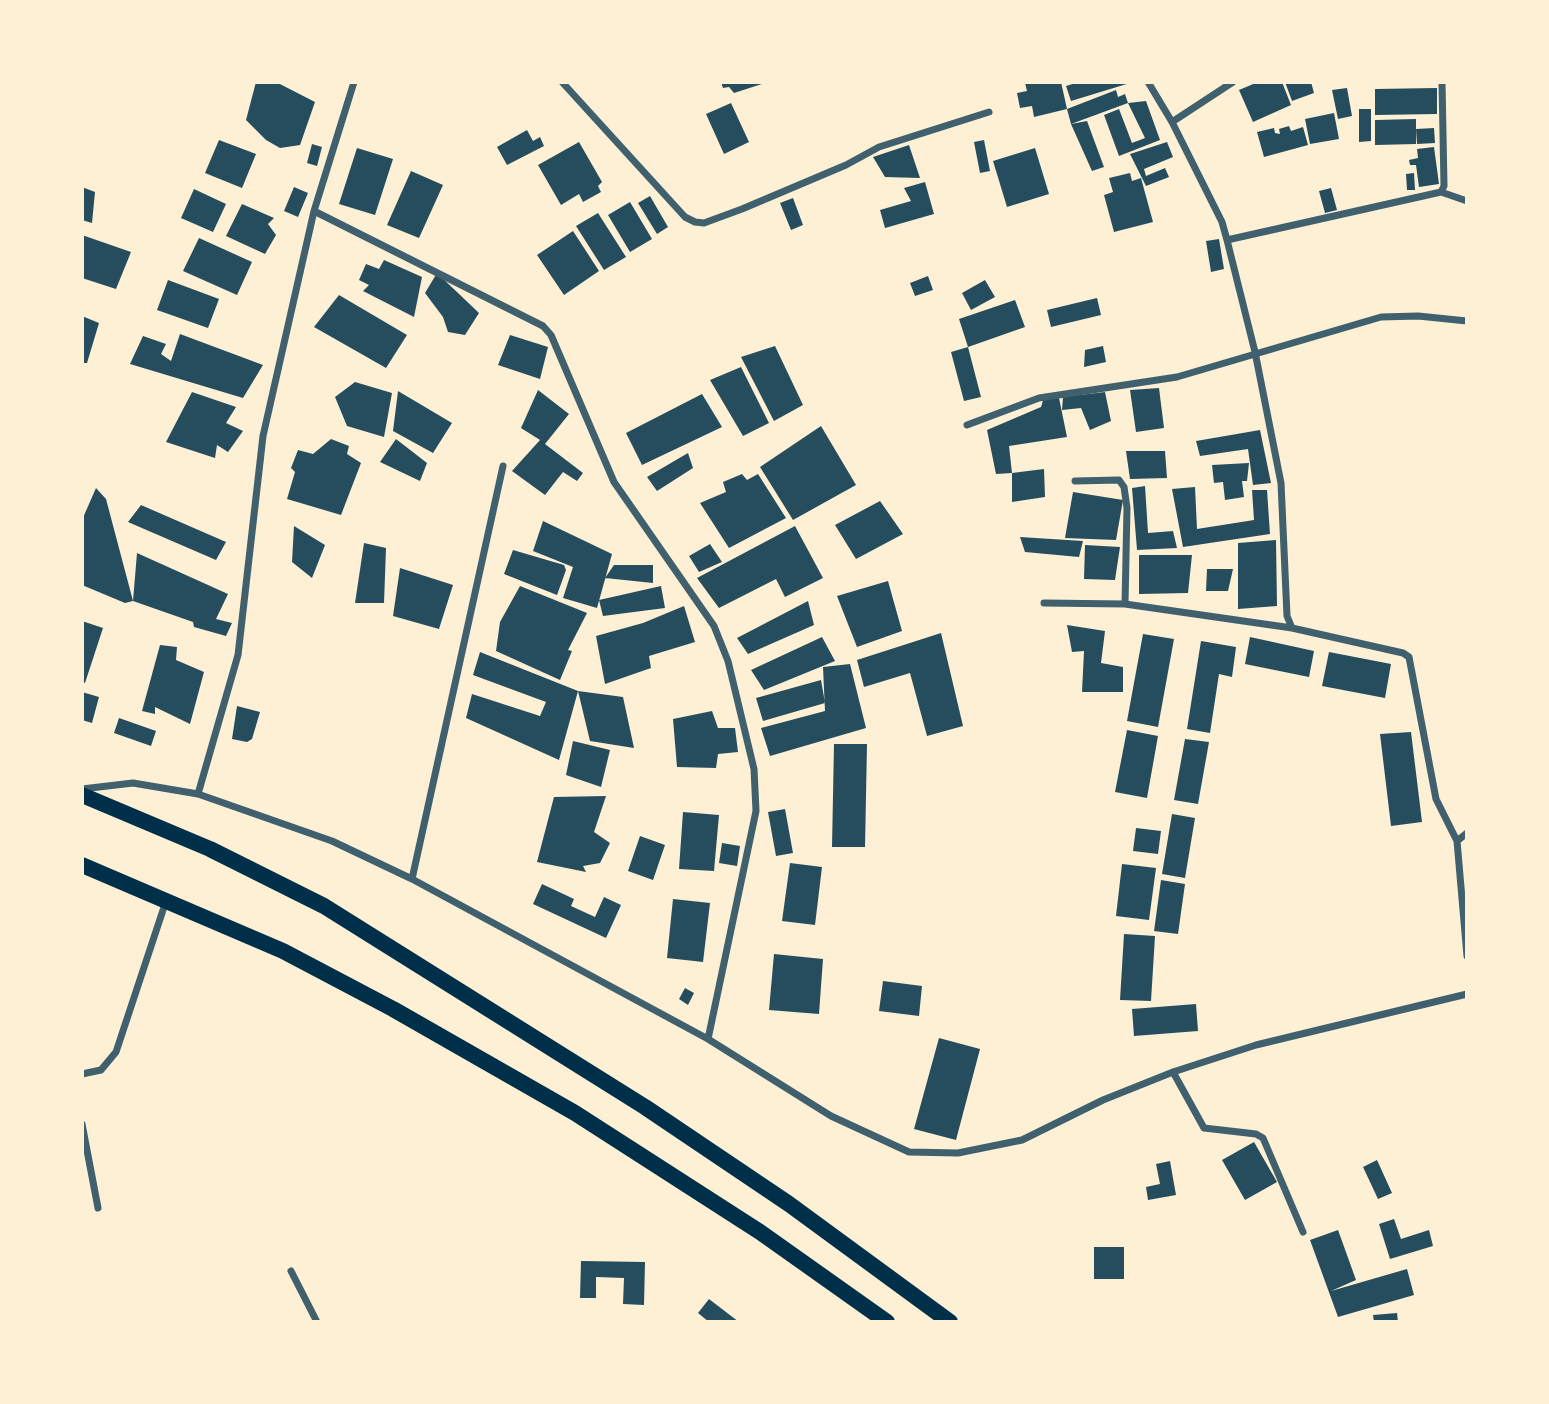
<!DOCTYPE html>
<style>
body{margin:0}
#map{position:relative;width:1549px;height:1404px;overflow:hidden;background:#fdf0d5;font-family:"Space Grotesk",sans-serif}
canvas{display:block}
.frame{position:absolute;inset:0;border:84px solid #fdf0d5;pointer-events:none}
</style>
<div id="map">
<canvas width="1549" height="1404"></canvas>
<div class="frame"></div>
</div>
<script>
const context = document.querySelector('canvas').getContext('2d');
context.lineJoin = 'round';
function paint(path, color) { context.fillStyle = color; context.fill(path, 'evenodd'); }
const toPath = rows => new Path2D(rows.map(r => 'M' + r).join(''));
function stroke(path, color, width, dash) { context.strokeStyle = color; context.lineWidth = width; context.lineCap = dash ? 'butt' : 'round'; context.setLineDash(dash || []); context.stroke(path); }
const building = toPath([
 [256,82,276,82,315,102,300,145,280,148,266,140,246,120],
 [721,82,765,82,765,83,734,93,729,87,723,88],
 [1061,82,1067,109,1034,117,1032,106,1020,108,1017,93,1027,91,1025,83],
 [1079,82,1130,82,1130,83,1071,101,1066,86],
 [1258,82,1282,82,1291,105,1253,122,1239,90],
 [1285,82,1311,82,1314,93,1292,101],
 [1347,88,1352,116,1338,119,1332,90],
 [1437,88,1437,114,1375,115,1375,89],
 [1116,90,1118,97,1125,94,1128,103,1146,101,1160,140,1119,156,1104,115,1119,109,1132,143,1145,138,1128,103,1071,124,1087,121,1104,167,1092,171,1071,124,1067,109],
 [731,103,749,142,724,154,706,114],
 [1359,109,1371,109,1371,141,1359,142],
 [1334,113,1339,139,1310,144,1305,119],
 [1416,119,1416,144,1375,145,1375,120],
 [1289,126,1291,131,1303,127,1308,145,1264,157,1257,132,1274,128,1275,133,1280,134,1279,129],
 [1434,128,1435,143,1417,144,1416,129],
 [527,130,533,141,540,137,544,146,507,165,497,147],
 [219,140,256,154,242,188,205,173],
 [984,140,990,171,980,173,974,142],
 [579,142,602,182,598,186,601,192,583,202,579,194,561,205,538,165],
 [1167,142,1173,157,1144,169,1146,176,1165,168,1169,177,1146,186,1130,154],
 [312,144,322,147,317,166,307,163],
 [909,145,920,178,885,177,873,157],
 [1434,147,1439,184,1419,187,1416,165,1410,165,1409,160,1418,158,1417,149],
 [357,148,393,159,375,215,339,204],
 [1035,148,1049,194,1007,207,993,161],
 [411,171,443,185,419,238,387,225],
 [1130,173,1132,181,1141,178,1153,222,1114,232,1104,195,1113,192,1109,178],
 [1414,173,1415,190,1407,190,1406,174],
 [925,182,934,214,885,228,880,210,911,201,904,188],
 [82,187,95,192,92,223,82,220],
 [294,187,308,193,298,217,284,211],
 [1331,188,1337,210,1325,213,1319,191],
 [194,189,226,204,213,232,181,218],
 [650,196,668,227,657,234,638,203],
 [793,198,803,225,791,230,780,203],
 [630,202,652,239,630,252,608,215],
 [242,204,274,218,268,224,276,235,265,254,226,236],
 [598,213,626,257,604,270,576,226],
 [573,231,599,271,564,295,537,255],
 [82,235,131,252,116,289,82,278],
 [199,238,252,262,237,295,183,271],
 [1219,239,1224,269,1211,272,1206,241],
 [384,260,422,277,414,317,363,291,369,285,359,280,366,264,379,269],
 [437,273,479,313,465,335,448,332,443,317,425,293],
 [928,276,933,290,915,296,910,283],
 [168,280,219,299,208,328,157,310],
 [985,280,995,297,971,310,962,293],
 [339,295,407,335,386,368,314,327],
 [1097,298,1101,315,1051,327,1047,310],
 [1015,300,1025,327,968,347,981,397,964,401,951,352,968,347,959,319],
 [82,316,99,323,87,363,82,363],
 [180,334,263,365,243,398,130,364,143,336,166,344,161,354,171,361],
 [510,335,548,347,540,379,498,365],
 [775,346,803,405,774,421,741,357],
 [1103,346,1106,362,1084,367,1085,350],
 [741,367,769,423,743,436,710,380],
 [355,382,392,393,384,437,347,426,335,397],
 [1159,388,1164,428,1136,432,1130,390],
 [538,390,569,414,545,444,583,473,577,481,563,472,545,495,512,471,540,440,521,428],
 [398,391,452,423,433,453,393,431],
 [192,392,236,407,226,423,243,431,228,452,217,445,215,458,166,442],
 [1105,392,1111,421,1090,430,1081,408,1062,410,1063,397],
 [702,394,722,427,642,465,626,433],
 [1044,397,1059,398,1067,437,1009,446,1012,473,1044,469,1045,497,1012,502,1012,473,996,474,987,430,1041,407],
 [821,426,856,485,793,520,760,467],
 [1260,430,1271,483,1253,485,1248,449,1200,456,1196,441],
 [331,439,349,446,347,454,361,463,341,515,287,499,295,472,291,468,298,450,313,454],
 [396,439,427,463,420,481,380,462],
 [1126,451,1165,451,1167,478,1130,479],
 [688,453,693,468,657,491,647,477],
 [1249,463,1247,481,1242,481,1244,497,1225,500,1223,482,1214,483,1212,465],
 [742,474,747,480,758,474,786,518,729,548,700,503,726,492,723,482],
 [1145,486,1148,533,1173,531,1177,548,1137,550,1132,488],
 [1195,487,1197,529,1254,520,1252,490,1267,490,1270,534,1183,547,1172,489],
 [96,488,106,499,133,601,125,603,82,585,82,520],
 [1073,492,1123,500,1116,540,1065,538],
 [880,501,903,534,856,559,835,525],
 [141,505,226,542,216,560,128,522],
 [543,521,612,554,597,608,563,598,573,567,533,551],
 [294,526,325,545,312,578,292,562],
 [795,526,823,578,785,597,776,579,719,608,697,578],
 [1020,537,1083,541,1079,557,1025,552],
 [1276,540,1277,606,1238,609,1238,543],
 [364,543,386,548,384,603,355,603],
 [710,544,722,562,699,572,689,556],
 [1085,545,1120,547,1115,580,1084,579],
 [513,550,564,565,566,570,557,595,504,574],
 [137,553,228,594,216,619,232,623,226,636,194,627,193,622,133,601],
 [1139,555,1192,555,1188,593,1139,594],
 [614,565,653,565,653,583,605,578],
 [400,568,453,585,439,629,393,616],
 [1207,569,1233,569,1228,591,1206,591],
 [888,581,902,631,857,647,837,596],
 [520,586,587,613,568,650,572,651,560,680,496,651,500,622],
 [661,586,665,608,603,616,599,600],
 [808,601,814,625,748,654,737,638],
 [684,606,695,642,649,656,651,668,605,684,596,636,643,623],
 [82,621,103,628,85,683,82,682],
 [1067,625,1105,631,1101,663,1123,667,1123,692,1082,692,1084,651,1072,652],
 [941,633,963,726,927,736,910,673,864,687,857,660],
 [1143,634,1174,639,1158,727,1127,721],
 [822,637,835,661,764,690,751,670],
 [1250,637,1314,651,1309,677,1245,664],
 [1201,641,1236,647,1232,677,1219,674,1210,733,1187,729],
 [160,645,177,647,176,660,204,672,190,724,155,707,155,714,142,711],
 [480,652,578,691,559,760,466,718,472,694,540,716,546,702,473,675],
 [1329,652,1391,664,1385,698,1322,686],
 [850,664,866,728,770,756,761,728,825,711,823,667],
 [821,680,825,703,763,721,756,698],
 [578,691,623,697,634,748,590,741],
 [82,692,99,697,92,723,82,720],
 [237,706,260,712,252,739,247,742,232,739],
 [712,711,718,728,735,728,738,752,718,754,716,768,677,767,673,719],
 [119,718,156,731,151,746,114,733],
 [1127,730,1158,736,1147,798,1115,792],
 [1411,732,1422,822,1391,826,1380,734],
 [1185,739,1209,742,1198,804,1174,800],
 [573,741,610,750,601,787,566,775],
 [834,744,867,744,865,847,832,847],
 [606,796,594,832,610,843,600,863,583,866,586,872,537,862,554,797],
 [785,809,793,853,776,856,768,812],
 [683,812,719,815,714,871,679,869],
 [1172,814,1195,818,1185,878,1162,874],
 [1136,828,1161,831,1158,854,1133,851],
 [640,836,665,845,653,880,628,871],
 [722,843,740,846,737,866,719,863],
 [790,863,822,867,815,925,782,921],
 [1122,864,1156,868,1149,920,1116,916],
 [1161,880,1185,884,1178,934,1154,931],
 [542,884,574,899,571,906,595,917,604,897,621,905,606,938,533,904],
 [673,899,710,903,703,962,667,958],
 [1124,934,1155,936,1151,1001,1120,1000],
 [774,954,823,959,819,1014,769,1010],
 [883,981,922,986,919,1016,879,1011],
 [685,988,694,993,688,1005,679,999],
 [1196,1004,1198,1031,1134,1036,1132,1009],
 [939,1038,980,1049,956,1140,914,1129],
 [1254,1142,1277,1182,1245,1200,1222,1160],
 [1377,1160,1392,1193,1378,1199,1363,1167],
 [1170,1161,1176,1195,1148,1200,1146,1187,1160,1184,1156,1164],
 [1394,1219,1401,1239,1429,1230,1433,1246,1390,1259,1379,1224],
 [1338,1230,1356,1280,1331,1291,1407,1269,1414,1295,1338,1317,1310,1240],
 [1094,1247,1124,1247,1124,1279,1094,1279],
 [581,1261,645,1262,644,1305,623,1304,624,1278,596,1277,596,1298,580,1298],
 [709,1299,739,1322,709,1322,698,1313],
 [1397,1313,1398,1322,1374,1322,1373,1315]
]);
const minor = toPath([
 [562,82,685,217,695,222,704,223,742,209,846,165,879,147,989,112],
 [1148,82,1172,122,1222,222,1227,240,1255,352,1281,483,1287,616,1292,628,1403,653,1409,657,1436,799,1457,841],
 [1172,122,1233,82],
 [1441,192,1444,186,1442,82],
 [314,211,543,326,551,335,614,482,714,626,728,661,754,769,756,811,708,1039],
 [1227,240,1441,192,1467,201],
 [967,425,1039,398,1177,377,1381,317,1418,316,1467,321],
 [1075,481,1119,480,1124,487,1127,508,1125,604],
 [1044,603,1125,604,1292,628],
 [82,789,133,783,198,794,332,841,412,879,708,1039,831,1116,909,1152,958,1153,1022,1140,1103,1100,1173,1072,1256,1045,1467,994],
 [198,794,238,655,263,436,314,211,354,82],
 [1467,833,1457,841,1467,956],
 [412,879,503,466],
 [1173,1072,1204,1128,1256,1134,1263,1138,1303,1232],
 [82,1074,101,1070,116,1052,166,901],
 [82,1124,98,1208],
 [291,1271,317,1322]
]);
const primary = toPath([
 [82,795,210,849,324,906,645,1107,789,1204,950,1322],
 [82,865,283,951,393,1009,575,1113,760,1232,887,1322]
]);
paint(building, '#264d5e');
stroke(minor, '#3f606c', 7);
stroke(primary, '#003049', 16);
</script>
